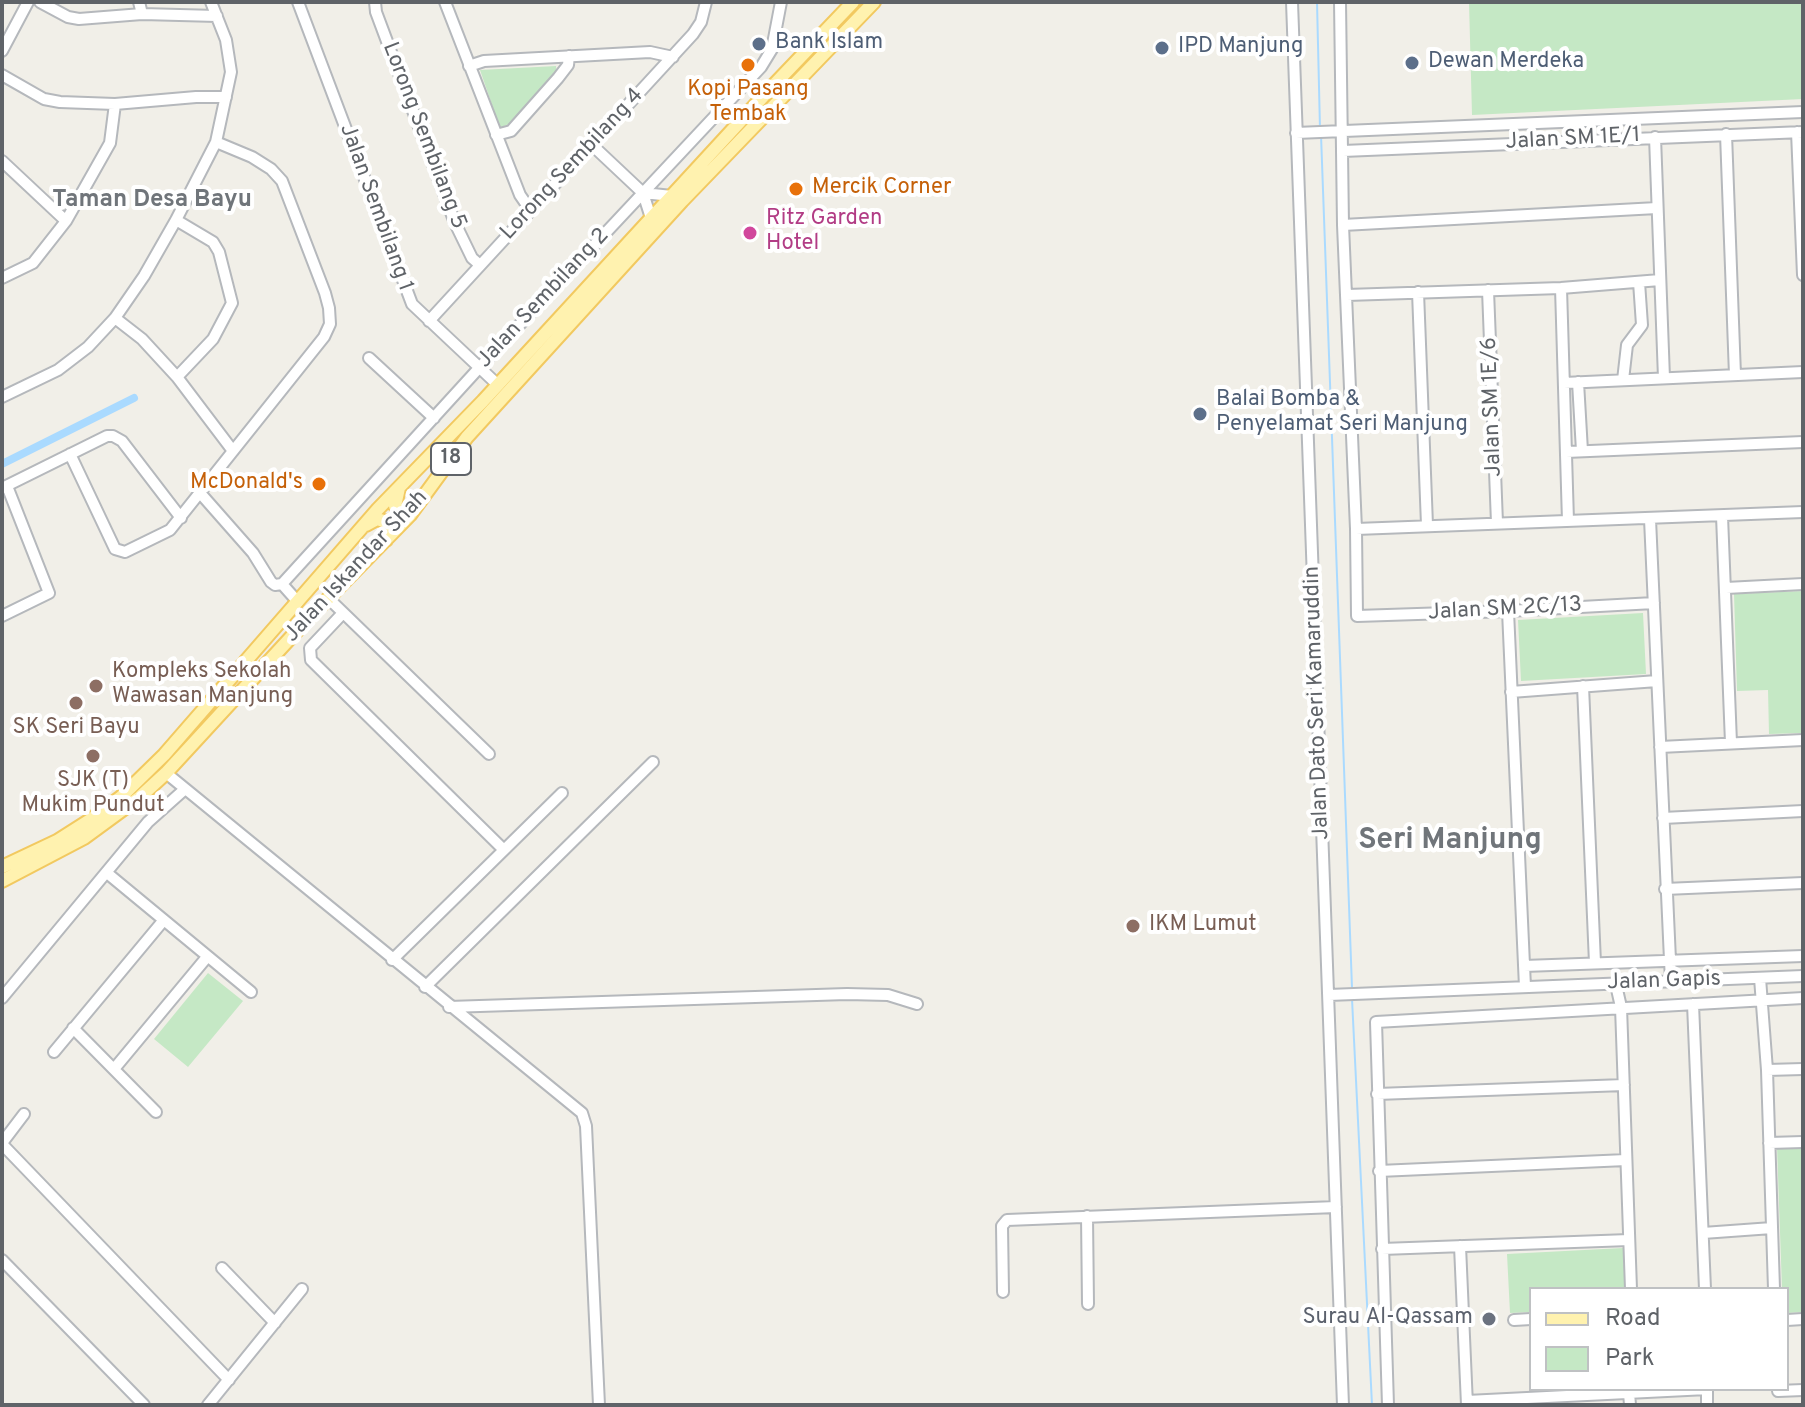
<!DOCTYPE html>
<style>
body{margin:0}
#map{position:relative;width:1805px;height:1407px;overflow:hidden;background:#f1efe8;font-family:Overpass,sans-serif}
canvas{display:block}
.frame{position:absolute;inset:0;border:4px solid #5f6368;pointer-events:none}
.legend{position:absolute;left:1529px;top:1287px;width:260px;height:104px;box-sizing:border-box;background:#fff;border:2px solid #bfc1c3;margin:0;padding:10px 14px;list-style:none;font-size:24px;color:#5f6368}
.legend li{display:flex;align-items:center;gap:16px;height:40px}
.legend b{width:40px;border:2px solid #bfc1c3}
</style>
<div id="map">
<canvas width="1805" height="1407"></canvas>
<div class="frame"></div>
<ul class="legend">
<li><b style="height:10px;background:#fff2af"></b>Road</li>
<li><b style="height:22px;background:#c5e8c5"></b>Park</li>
</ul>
</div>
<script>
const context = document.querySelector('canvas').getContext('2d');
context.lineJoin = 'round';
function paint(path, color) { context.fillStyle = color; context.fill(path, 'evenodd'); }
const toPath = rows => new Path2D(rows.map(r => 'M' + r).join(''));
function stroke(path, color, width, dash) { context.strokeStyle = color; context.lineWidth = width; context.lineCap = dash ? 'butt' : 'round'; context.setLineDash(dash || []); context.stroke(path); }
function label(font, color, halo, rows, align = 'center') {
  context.font = font + ' Overpass,sans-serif'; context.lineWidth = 8; context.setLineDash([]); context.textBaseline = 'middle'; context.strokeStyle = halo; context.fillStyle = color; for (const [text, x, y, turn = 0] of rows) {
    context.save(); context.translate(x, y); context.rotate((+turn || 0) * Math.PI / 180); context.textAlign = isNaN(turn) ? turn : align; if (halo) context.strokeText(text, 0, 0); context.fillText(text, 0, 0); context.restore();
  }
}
const green = toPath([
 [1469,2,1803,2,1803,99,1472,115],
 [556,66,557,75,511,123,500,128,480,70],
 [1803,591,1803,733,1769,734,1768,690,1737,691,1734,594],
 [1643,613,1646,674,1521,681,1518,620],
 [208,973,243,1001,188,1067,154,1039],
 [1803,1146,1803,1312,1787,1313,1787,1289,1782,1289,1777,1147],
 [1623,1248,1625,1289,1531,1289,1531,1312,1510,1313,1507,1254]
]);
const stream = toPath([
 [1317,2,1320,129],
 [1321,135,1352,988],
 [1352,999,1372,1405]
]);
const canal = toPath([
 [2,464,134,398]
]);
const minor = toPath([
 [40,2,68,17,79,19,142,14,217,16],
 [139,2,142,14],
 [298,2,412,304,498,385],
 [375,2,376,12,455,223,472,258,480,265],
 [445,2,520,195,531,211],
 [1292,2,1343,1405],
 [1340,2,1343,225,1356,529,1357,616,1508,611,1654,603],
 [2,51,28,2],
 [469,66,484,61,650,52,673,57],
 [2,75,44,99,60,102,115,104,196,97,226,97],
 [1797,132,1803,275],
 [1296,133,1803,112],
 [1726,134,1735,375],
 [496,135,511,131,558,78,568,65,569,56],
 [1655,137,1664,378],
 [592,145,643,193,651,218],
 [1343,151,1803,132],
 [2,161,66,221],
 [643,193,672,196],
 [176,220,213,242,219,252,232,303,213,339,177,377],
 [1343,225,1657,208],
 [2,278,33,263,66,221,110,143,115,104],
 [1561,288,1568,521],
 [1488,290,1497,523],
 [1418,292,1427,525],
 [1347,295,1561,288,1660,280],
 [115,318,142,339,177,377,233,451],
 [429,321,693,34,701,22,706,2],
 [369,358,434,418],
 [1623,380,1627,345,1642,325,1639,282],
 [1578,382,1582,451],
 [1564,383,1803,372],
 [2,397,58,370,88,347,115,318,144,276,176,220,216,142,231,72,226,40,211,2],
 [1566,452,1803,442],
 [70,454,115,549,125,552,170,530,324,337,330,324,329,308,325,293,282,181,271,169,252,157,216,142],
 [2,488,107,436,113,436,122,441,181,518],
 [201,494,253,553,271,582,275,585,282,584,479,368,761,67,772,49,781,2],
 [1722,516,1731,743],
 [1650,519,1671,982],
 [1356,529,1803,512],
 [282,584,298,602],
 [1726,588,1803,584],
 [328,598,489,754],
 [1508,611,1525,987],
 [343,613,310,648,311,660,504,850],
 [2,616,49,593,7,486],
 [1583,686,1595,963],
 [1511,692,1657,681],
 [1660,747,1803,740],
 [166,773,582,1113,586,1126,599,1405],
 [1663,818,1803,811],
 [107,873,251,992],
 [1665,889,1803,883],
 [392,960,562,793],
 [1524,966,1803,956],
 [1760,978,1767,1070,1774,1289],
 [1616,985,1621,1007,1631,1289],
 [425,987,653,762],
 [1329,995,1803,976],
 [2,998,148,822,185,789],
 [1693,1004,1705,1289],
 [449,1007,847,994,888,995,917,1004],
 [73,1028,156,1112],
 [54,1052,163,921],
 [114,1069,207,957],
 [1767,1070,1803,1069],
 [1377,1094,1624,1085],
 [2,1143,24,1114],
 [1769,1143,1803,1142],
 [2,1144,229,1380],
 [1379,1171,1626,1160],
 [1087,1216,1088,1304],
 [1703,1233,1772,1228],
 [1460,1246,1467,1405],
 [1382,1249,1629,1240],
 [2,1260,144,1405],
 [222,1268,275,1323],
 [1003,1292,1002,1226,1007,1220,1336,1207],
 [1514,1320,1531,1319],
 [1787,1320,1803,1319],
 [1707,1389,1707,1405],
 [1778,1391,1803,1390],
 [1629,1393,1630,1405],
 [1467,1401,1707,1389],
 [208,1405,302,1289],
 [1388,1405,1376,1022,1803,998]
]);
const major = toPath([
 [399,488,395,506,400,510,408,510,416,506],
 [366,525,377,519,387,522,389,527,386,540],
 [2,867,57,841,90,820,121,797,164,755,378,509,483,401,770,89,853,2],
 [2,881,84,838,140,797,166,773,305,622,410,515,467,437,682,201,874,2]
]);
const markers = [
 [759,44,8,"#5c6f8a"],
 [1162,48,8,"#5c6f8a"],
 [1412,63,8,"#5c6f8a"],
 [748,65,8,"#e8710a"],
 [796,189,8,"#e8710a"],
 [750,233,8,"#d1479c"],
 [1200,414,8,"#5c6f8a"],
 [319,484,8,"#e8710a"],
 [96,686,8,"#8d6e63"],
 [76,703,8,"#8d6e63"],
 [93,756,8,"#8d6e63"],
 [1133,926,8,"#8d6e63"],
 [1489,1319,8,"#6b7280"]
];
const shields = [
 [451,459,40]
];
const shieldNames = [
 ["18",451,459]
];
const serviceNames = [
 ["Bank Islam",775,44],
 ["IPD Manjung",1178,48],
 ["Dewan Merdeka",1428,63],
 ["Balai Bomba &",1216,401],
 ["Penyelamat Seri Manjung",1216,426]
];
const foodNames = [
 ["Kopi Pasang",748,91],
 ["Tembak",748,116],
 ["Mercik Corner",812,189,"left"],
 ["McDonald's",303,484,"right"]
];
const streetNames = [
 ["Lorong Sembilang 5",423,136,69],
 ["Jalan SM 1E/1",1573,140,-3],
 ["Lorong Sembilang 4",573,165,-47],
 ["Jalan Sembilang 1",375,208,70],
 ["Jalan Sembilang 2",544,299,-47],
 ["Jalan SM 1E/6",1493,407,-92],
 ["Jalan Iskandar Shah",357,567,-47],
 ["Jalan SM 2C/13",1505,610,-3],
 ["Jalan Dato Seri Kamaruddin",1318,703,-92],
 ["Jalan Gapis",1664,982,-2]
];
const hotelNames = [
 ["Ritz Garden",766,220],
 ["Hotel",766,245]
];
const educationNames = [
 ["Kompleks Sekolah",112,673],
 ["Wawasan Manjung",112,698],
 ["SK Seri Bayu",76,729,"center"],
 ["SJK (T)",93,782,"center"],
 ["Mukim Pundut",93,807,"center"],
 ["IKM Lumut",1149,926]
];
const worshipNames = [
 ["Surau Al-Qassam",1473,1319]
];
const neighbourhoodNames = [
 ["Taman Desa Bayu",152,201]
];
const districtNames = [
 ["Seri Manjung",1450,842]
];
paint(green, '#c5e8c5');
stroke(stream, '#aadaff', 2);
stroke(canal, '#aadaff', 8);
stroke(minor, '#b5b8bc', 14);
stroke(major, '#f2c960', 16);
stroke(minor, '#fff', 10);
stroke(major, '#fff2af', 12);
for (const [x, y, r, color] of markers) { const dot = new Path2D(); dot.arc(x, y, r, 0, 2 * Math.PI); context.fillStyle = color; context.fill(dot); stroke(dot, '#fff', 3); }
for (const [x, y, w] of shields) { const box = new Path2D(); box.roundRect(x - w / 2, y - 16, w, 32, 6); context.fillStyle = '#fff'; context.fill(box); stroke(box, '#5f6368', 2); }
label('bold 20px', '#5f6368', null, shieldNames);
label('22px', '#4e5e75', '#fff', serviceNames, 'left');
label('22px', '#c56008', '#fff', foodNames);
label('22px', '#5f6368', '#fff', streetNames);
label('22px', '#b23c85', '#fff', hotelNames, 'left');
label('22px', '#785e54', '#fff', educationNames, 'left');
label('22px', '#5b616d', '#fff', worshipNames, 'right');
label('bold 24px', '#70757a', '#fff', neighbourhoodNames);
label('bold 30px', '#70757a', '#fff', districtNames);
</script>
